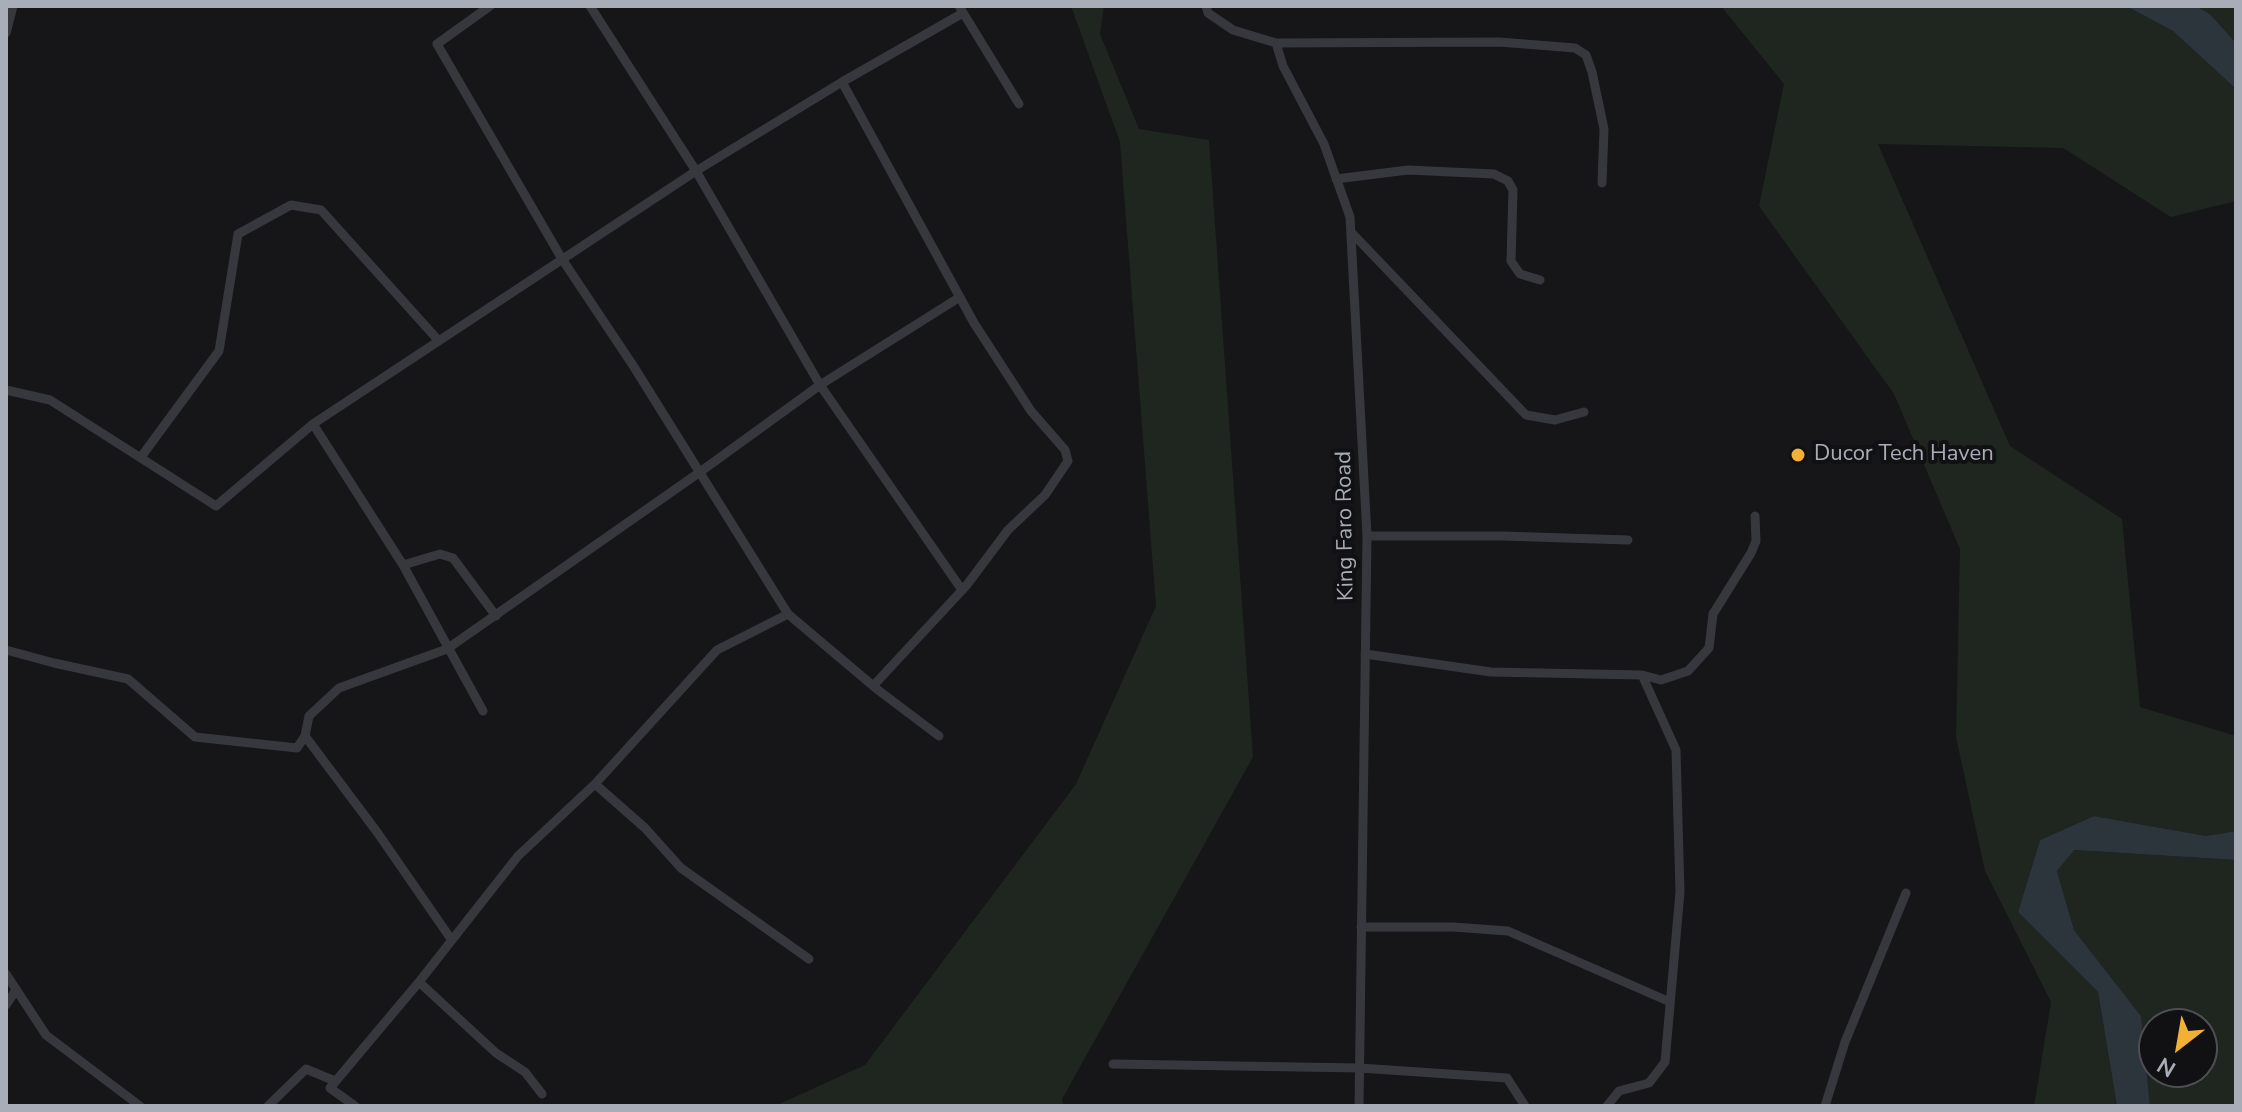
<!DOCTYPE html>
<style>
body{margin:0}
#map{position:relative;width:2242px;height:1112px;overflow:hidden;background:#161618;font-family:"Nunito Sans",sans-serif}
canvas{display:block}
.frame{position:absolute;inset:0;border:8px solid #a8adb8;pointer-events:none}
.north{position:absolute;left:2138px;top:1008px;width:80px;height:80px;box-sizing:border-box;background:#111113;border:2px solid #4d4f55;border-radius:50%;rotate:211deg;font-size:22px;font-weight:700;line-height:32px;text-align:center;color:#a8adb8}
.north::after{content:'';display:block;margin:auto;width:28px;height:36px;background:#f2b134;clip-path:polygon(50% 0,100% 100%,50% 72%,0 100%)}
</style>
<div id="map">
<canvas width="2242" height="1112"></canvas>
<div class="frame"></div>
<div class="north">N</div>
</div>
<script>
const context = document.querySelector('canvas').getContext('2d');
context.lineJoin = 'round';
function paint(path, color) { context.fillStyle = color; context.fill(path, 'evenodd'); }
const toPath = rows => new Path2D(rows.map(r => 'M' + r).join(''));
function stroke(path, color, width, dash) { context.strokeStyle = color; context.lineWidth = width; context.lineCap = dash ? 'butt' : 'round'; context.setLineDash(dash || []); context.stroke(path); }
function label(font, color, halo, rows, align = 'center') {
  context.font = font + ' "Nunito Sans",sans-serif'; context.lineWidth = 8; context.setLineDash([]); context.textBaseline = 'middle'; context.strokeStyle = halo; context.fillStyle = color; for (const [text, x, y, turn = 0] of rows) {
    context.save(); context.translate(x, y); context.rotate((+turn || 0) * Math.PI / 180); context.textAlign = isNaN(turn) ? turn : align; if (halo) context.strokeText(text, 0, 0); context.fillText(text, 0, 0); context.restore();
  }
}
const green = toPath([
 [1071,6,1104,6,1100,34,1139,129,1209,140,1253,757,1062,1099,1064,1106,775,1106,865,1065,1076,784,1156,606,1120,142],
 [1721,6,2126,6,2173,31,2236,89,2236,201,2171,217,2063,148,1878,144,2010,446,2122,519,2140,707,2236,736,2236,831,2206,836,2094,816,2040,840,2018,912,2098,992,2117,1106,2034,1106,2051,1002,1985,871,1956,737,1960,549,1894,394,1759,206,1784,84],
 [2196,6,2236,6,2236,43,2210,14],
 [2073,850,2236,860,2236,1106,2150,1106,2141,1016,2074,930,2057,871],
 [2154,1024,2202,1024,2202,1072,2154,1072]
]);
const water = toPath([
 [2126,6,2196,6,2210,14,2236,43,2236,89,2173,31],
 [2094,816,2206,836,2236,831,2236,860,2074,850,2057,871,2074,930,2141,1016,2150,1106,2117,1106,2098,992,2018,912,2040,840]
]);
const minor = toPath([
 [490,6,437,44,562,259,634,367,788,614,878,690,939,736],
 [590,6,696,171,820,385,962,590],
 [959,6,1019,104],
 [1206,6,1208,13,1233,30,1276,43,1283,66,1324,144,1350,217,1367,536,1359,1106],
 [6,33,13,6],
 [1276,43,1499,42,1575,48,1586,55,1592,72,1604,129,1602,183],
 [842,82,974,323,1031,411,1065,450,1068,461,1045,495,1008,530,966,586,873,686],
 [1336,179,1408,170,1494,174,1508,181,1513,190,1511,261,1520,274,1540,280],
 [1351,232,1526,415,1555,420,1584,412],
 [6,390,50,400,216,506,313,424,403,565,483,711],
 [313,424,696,171,842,82,963,13],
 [141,457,219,351,238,234,291,205,321,210,438,340],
 [1367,536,1502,536,1628,540],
 [403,565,440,554,453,558,496,616],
 [6,650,54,663,128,679,195,737,297,748,305,736,309,716,339,688,447,649,700,472,820,385,960,297],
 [1365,654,1491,672,1642,675,1661,680,1688,671,1709,648,1713,614,1751,553,1756,541,1755,516],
 [305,736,377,832,451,939],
 [595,784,645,828,681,868,809,959],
 [1361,927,1453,927,1508,931,1670,1002],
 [6,974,46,1035,140,1106],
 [419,982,496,1053,525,1072,542,1094],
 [6,1005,16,990],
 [1113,1064,1360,1068,1507,1078,1525,1106],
 [268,1106,306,1069,335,1081],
 [355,1106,330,1088,419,982,518,856,595,784,717,650,788,614],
 [1607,1106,1619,1091,1649,1083,1665,1062,1680,892,1676,750,1642,675],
 [1825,1106,1845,1042,1906,893]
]);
const markers = [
 [1798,455,8,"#f2b134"]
];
const poiNames = [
 ["Ducor Tech Haven",1814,455]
];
const streetNames = [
 ["King Faro Road",1346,526,-91]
];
paint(green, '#1e261f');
paint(water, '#2c353c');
stroke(minor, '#37383d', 9);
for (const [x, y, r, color] of markers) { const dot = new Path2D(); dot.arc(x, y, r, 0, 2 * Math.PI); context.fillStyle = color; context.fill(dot); stroke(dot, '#111113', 3); }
label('22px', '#a8adb8', '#111113', poiNames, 'left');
label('22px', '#a8adb8', '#111113', streetNames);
</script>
